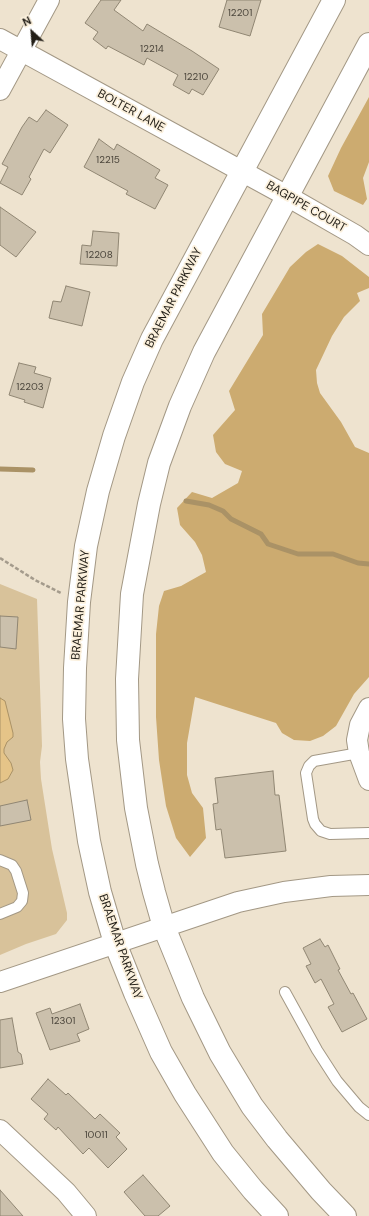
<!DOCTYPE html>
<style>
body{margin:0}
#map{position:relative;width:369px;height:1216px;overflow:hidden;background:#eee3cf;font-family:"DM Sans",sans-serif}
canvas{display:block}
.north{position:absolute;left:12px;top:12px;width:40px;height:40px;-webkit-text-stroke:3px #fbf0dc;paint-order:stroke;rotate:334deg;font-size:11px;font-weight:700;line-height:16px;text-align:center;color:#221e17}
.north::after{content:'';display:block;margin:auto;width:14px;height:18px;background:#221e17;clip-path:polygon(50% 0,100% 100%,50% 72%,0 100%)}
</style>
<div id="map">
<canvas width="369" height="1216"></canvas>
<div class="north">N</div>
</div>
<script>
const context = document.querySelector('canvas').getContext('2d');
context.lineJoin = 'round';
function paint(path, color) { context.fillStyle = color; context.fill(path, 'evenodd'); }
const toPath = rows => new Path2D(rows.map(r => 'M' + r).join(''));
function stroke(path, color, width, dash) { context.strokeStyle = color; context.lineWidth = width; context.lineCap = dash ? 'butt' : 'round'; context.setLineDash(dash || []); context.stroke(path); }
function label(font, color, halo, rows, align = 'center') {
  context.font = font + ' "DM Sans",sans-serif'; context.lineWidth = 3.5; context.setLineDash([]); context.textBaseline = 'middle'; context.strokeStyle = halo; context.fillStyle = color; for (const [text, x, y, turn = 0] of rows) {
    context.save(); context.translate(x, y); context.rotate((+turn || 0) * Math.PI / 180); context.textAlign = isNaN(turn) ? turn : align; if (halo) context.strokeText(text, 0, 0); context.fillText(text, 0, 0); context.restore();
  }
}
const green = toPath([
 [0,584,37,599,42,746,40,762,41,779,52,849,67,913,67,920,56,934,26,944,0,955]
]);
const forest = toPath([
 [369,97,369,162,363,178,367,199,363,205,334,191,328,176,341,148],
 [318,244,342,256,369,277,369,288,357,293,360,301,344,317,332,336,316,370,317,383,320,393,341,422,355,447,369,453,369,677,354,694,336,726,323,736,310,741,294,740,282,733,276,723,195,697,187,743,187,775,192,793,203,808,206,838,190,857,176,838,166,806,159,760,156,717,156,634,159,606,164,591,181,586,206,572,202,555,195,542,180,525,177,508,192,492,212,498,238,483,242,471,225,464,216,452,213,435,235,410,229,391,263,335,262,314,290,267,306,252]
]);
const water = toPath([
 [0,698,5,701,13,733,13,737,7,742,4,749,4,753,11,763,13,770,8,779,0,783,0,698]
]);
const stream = toPath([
 [0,469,33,470],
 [186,501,209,505,223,511,231,519,261,534,268,544,298,554,333,554,358,563,369,564]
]);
const building = toPath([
 [101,0,121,0,114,10,143,31,147,24,192,51,219,69,203,95,192,89,189,94,173,85,178,75,147,58,144,65,108,46,106,49,93,39,98,32,85,23,101,0],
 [227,0,261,0,250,36,219,27,227,0],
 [46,110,68,125,50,153,44,149,29,177,31,179,22,195,0,183,8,167,2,164,22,127,29,117,37,122,46,110],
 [99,139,114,150,117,144,160,170,155,178,168,185,155,209,126,194,128,191,84,167,99,139],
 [0,207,36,232,16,257,0,245,0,207],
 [93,231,119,233,117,266,80,264,82,245,91,246,93,231],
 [66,286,90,292,82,326,49,318,53,301,61,302,66,286],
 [19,363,36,367,34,373,51,378,43,408,24,402,25,400,9,395,19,363],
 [0,616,18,617,16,649,0,647,0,616],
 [273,771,275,795,279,795,286,851,225,858,221,829,216,830,213,804,218,803,215,778,273,771],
 [27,800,31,820,0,826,0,806,27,800],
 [320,939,325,947,328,945,340,969,338,970,351,994,353,993,367,1019,342,1032,328,1007,334,1004,321,979,315,983,306,966,311,964,303,948,320,939],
 [80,1004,89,1029,77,1034,80,1041,50,1050,36,1013,50,1008,52,1014,80,1004],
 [12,1018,18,1052,21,1054,23,1064,0,1068,0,1020,12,1018],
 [48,1079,66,1095,68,1093,95,1119,100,1114,120,1133,116,1137,127,1149,108,1168,89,1148,83,1154,58,1127,56,1130,44,1119,48,1114,31,1099,48,1079],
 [143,1175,170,1206,158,1216,145,1216,124,1192,143,1175],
 [0,1190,23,1216,0,1216,0,1190]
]);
const path = toPath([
 [0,558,35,580,61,593]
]);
const lane = toPath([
 [359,753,314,761,309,766,306,773,313,819,315,824,321,831,330,834,369,833],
 [0,860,12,865,16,871,23,893,22,901,17,907,0,914],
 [285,992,317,1050,337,1081,359,1107,369,1115]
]);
const street = toPath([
 [0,39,287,196,355,235,369,245],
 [0,90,49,0],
 [369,708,360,725,357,740,359,753,369,780],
 [0,982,238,902,284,892,331,886,369,885],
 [0,1130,66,1192,86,1216]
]);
const secondary = toPath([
 [277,1216,253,1190,223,1153,185,1094,161,1052,135,993,115,943,100,892,89,841,77,759,74,719,75,668,79,602,86,546,98,491,114,436,133,382,152,339,334,0],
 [345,1216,321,1191,277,1139,252,1106,220,1053,193,998,164,927,154,892,147,864,136,808,128,740,127,679,132,594,149,504,159,463,180,406,204,352,369,44]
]);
const numberNames = [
 ["12201",240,13],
 ["12214",152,49],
 ["12210",196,77],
 ["12215",108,160],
 ["12208",99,255],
 ["12203",30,387],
 ["12301",63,1021],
 ["10011",96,1135]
];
const streetNames = [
 ["BOLTER LANE",131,111,29],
 ["BAGPIPE COURT",306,207,30],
 ["BRAEMAR PARKWAY",174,298,-63],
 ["BRAEMAR PARKWAY",81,605,-85],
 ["BRAEMAR PARKWAY",120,947,71]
];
paint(green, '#d8c29a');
paint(forest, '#ccab70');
paint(water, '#e5c488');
stroke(water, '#aa9266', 1);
stroke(stream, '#aa9266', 5);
paint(building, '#cbc0ac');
stroke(building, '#908673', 1);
stroke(lane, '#a39885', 12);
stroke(street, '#a39885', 22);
stroke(secondary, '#a39885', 24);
stroke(path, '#a49b8c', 2.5, [4, 2]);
stroke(lane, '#fff', 10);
stroke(street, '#fff', 20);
stroke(secondary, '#fff', 22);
label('10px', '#4c463c', null, numberNames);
label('12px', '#221e17', '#fbf0dc', streetNames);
</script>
